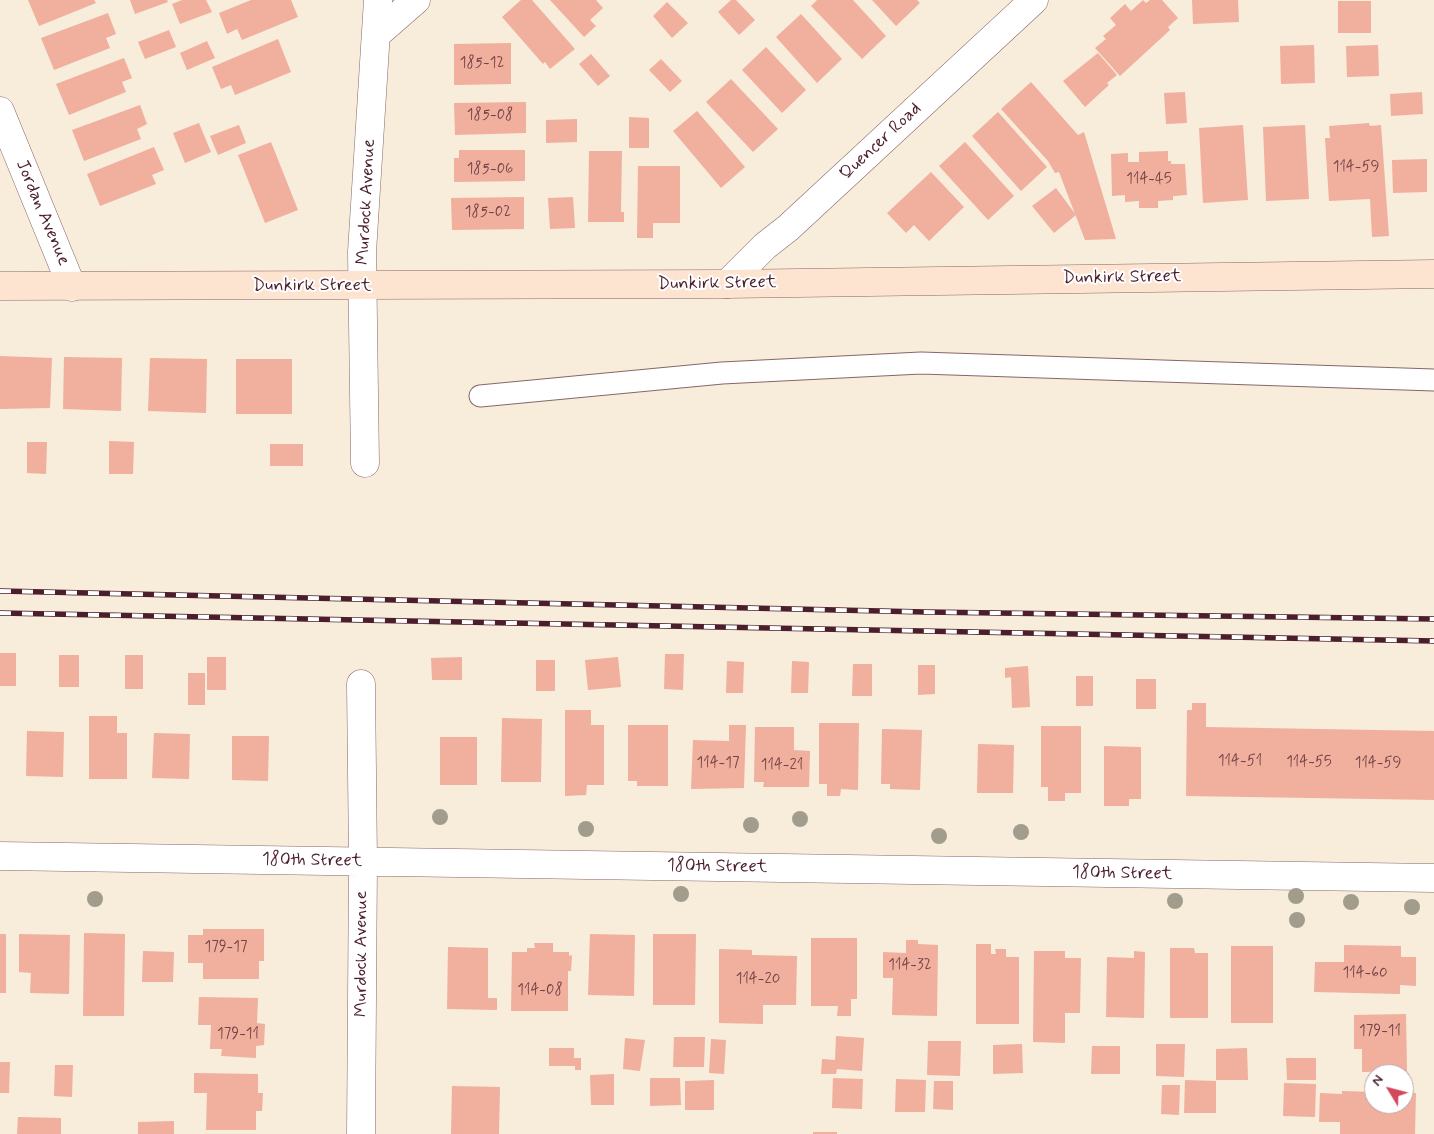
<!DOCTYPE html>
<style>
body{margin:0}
#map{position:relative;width:1434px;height:1134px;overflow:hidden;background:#f8ecda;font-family:Mynerve,sans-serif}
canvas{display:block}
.north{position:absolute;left:1364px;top:1064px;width:50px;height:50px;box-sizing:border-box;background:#fff;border:1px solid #b7a5aa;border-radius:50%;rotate:307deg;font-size:14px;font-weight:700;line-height:20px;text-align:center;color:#4a1f2b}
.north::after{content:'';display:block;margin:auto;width:18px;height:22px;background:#d1495b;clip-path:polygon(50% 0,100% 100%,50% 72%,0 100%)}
</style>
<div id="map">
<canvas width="1434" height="1134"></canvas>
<div class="north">N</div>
</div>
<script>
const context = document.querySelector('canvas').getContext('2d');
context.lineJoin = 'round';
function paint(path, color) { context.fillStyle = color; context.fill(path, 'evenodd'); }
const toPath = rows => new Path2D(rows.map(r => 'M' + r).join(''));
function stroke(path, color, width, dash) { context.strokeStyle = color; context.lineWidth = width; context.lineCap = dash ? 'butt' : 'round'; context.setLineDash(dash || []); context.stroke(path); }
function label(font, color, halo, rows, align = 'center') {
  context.font = font + ' Mynerve,sans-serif'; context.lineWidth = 4; context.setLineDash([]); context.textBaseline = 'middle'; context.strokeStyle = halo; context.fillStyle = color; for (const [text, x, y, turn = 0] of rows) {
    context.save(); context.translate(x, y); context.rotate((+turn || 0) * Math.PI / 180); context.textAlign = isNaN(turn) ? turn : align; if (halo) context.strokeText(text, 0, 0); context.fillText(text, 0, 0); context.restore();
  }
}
const building = toPath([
 [28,0,94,0,96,3,39,26],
 [130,0,167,0,168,2,135,14],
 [182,0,206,0,212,12,180,24,172,4],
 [251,0,291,0,298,17,242,40,237,29,227,34,219,13],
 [521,0,532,0,575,49,550,69,545,62,543,64,502,17],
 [550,0,596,0,603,8,590,20,596,26,584,37],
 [731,0,736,0,755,20,739,35,718,12],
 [817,0,853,0,886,36,862,59,811,6],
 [872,0,917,0,920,3,896,26],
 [1143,0,1146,3,1150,0,1162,0,1178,18,1168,27,1170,30,1120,76,1095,48,1106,39,1103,36,1116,25,1110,18,1125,4,1131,11],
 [1192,0,1238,0,1239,22,1193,24],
 [1338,1,1371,1,1371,33,1338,33],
 [667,2,688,23,672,38,653,16],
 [108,13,116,34,106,38,110,48,54,70,41,38],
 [801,14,842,59,817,83,776,37],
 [169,30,176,47,145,59,138,42],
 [278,39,291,72,235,95,231,85,221,89,212,67],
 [207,41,215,58,187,70,180,53],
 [511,43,511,84,454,85,454,44],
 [1314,45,1315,83,1281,84,1280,46],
 [1378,45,1379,76,1347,77,1346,46],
 [766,47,806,90,782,113,742,70],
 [1098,53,1117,75,1107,83,1109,85,1085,107,1063,81],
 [591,54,610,76,598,86,579,64],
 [124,58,132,78,122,82,126,92,69,115,56,84],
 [661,59,682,81,670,92,649,70],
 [731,79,778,129,753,152,706,102],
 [1031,82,1078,135,1084,132,1116,239,1085,240,1059,172,1055,173,1048,161,1001,109],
 [1185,92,1187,123,1166,124,1164,93],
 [1422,92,1423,114,1391,116,1390,94],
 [526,102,526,133,455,135,454,103],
 [140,105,147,124,137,129,141,139,84,161,72,130],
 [697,111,745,167,721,188,673,131],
 [998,112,1047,167,1021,191,972,136],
 [629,117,649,118,649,148,629,148],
 [577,119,577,142,546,143,546,120],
 [199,123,211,152,185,163,173,133],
 [1369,123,1370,126,1381,125,1389,236,1372,237,1370,199,1329,201,1325,138,1330,138,1329,126],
 [239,125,246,143,218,155,210,136],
 [1243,125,1248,200,1203,203,1199,128],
 [1305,125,1309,199,1266,201,1263,127],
 [271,142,298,210,265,223,238,155],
 [965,142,1014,196,988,220,939,166],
 [154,147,164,170,152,175,156,184,100,206,87,174],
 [459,150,525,150,525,181,454,182,454,158,459,158],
 [589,151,622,151,621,212,624,212,624,222,588,222],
 [1168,151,1168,161,1171,161,1171,164,1185,164,1187,195,1173,196,1173,200,1158,201,1158,208,1139,208,1139,201,1125,202,1125,195,1112,196,1111,154,1128,153,1128,162,1139,162,1139,152],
 [1427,159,1427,192,1393,193,1392,160],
 [638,166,680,166,680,223,653,223,653,238,637,238],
 [931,172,964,207,929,241,914,225,906,233,887,213],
 [1056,188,1076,215,1054,233,1032,206],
 [524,197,524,229,452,230,451,198],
 [573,197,575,228,550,229,548,198],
 [0,356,52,358,50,408,0,409],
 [64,357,122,358,121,411,63,409],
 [150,358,207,359,206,413,148,411],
 [236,359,292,359,292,414,236,414],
 [109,441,134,442,133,474,109,474],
 [27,442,47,442,46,474,27,473],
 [270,444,303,444,303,466,270,466],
 [0,653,16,653,16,686,0,686],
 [665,654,684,654,683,690,664,689],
 [59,655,79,655,79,687,59,687],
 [125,655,143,655,143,689,125,689],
 [207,657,226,657,226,690,207,690],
 [462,657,462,680,432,680,431,658],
 [618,657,621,687,588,690,585,660],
 [536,660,555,660,555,691,536,691],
 [727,661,744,662,743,693,726,693],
 [792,661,809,662,808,693,791,693],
 [853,664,872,664,872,696,852,696],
 [918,665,935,665,935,694,918,695],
 [1028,666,1030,707,1012,708,1011,677,1005,678,1005,668],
 [188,673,205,673,205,705,188,705],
 [1076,676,1093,676,1093,706,1076,706],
 [1136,679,1156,679,1156,709,1136,709],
 [1192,703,1206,703,1206,727,1434,731,1434,800,1186,796,1187,710,1192,710],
 [565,710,591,710,591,725,604,725,604,785,587,785,586,795,565,796],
 [89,716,117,716,117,733,127,733,127,779,89,779],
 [502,718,542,719,541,782,501,782],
 [819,723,859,723,858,790,841,789,840,796,827,796,827,784,819,784],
 [628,725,668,725,668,786,637,786,637,781,628,781],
 [729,725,746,725,744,788,691,789,693,740,729,741],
 [1041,726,1081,726,1081,793,1065,793,1065,801,1048,801,1048,787,1041,787],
 [755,727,794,727,794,750,810,751,809,787,763,787,764,782,754,782],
 [882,729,922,730,920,790,890,789,890,784,881,784],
 [27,731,64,732,63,777,26,776],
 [154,733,190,734,189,779,152,778],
 [232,736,269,736,268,781,232,780],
 [440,737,477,737,477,785,440,785],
 [978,744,1014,745,1013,793,977,793],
 [1104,746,1141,747,1141,799,1129,799,1129,806,1104,806],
 [203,929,264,929,264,961,259,961,259,979,203,979,203,963,188,963,188,935,203,935],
 [84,933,125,934,124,1016,83,1016],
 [0,934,6,934,6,993,0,993],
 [19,934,70,935,69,994,30,993,31,973,19,972],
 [590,934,635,935,634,996,588,995],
 [653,934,696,934,695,1005,653,1005],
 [811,938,857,938,857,999,851,999,851,1016,837,1016,838,1006,811,1006],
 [906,940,918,940,918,944,938,945,937,1016,892,1015,893,978,883,978,883,952,906,953],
 [534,943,553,943,553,952,569,952,569,956,572,955,571,971,568,971,568,1011,511,1011,512,952,527,952,527,948,535,948],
 [976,944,991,944,991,954,996,954,995,949,1006,949,1006,957,1019,957,1019,1024,976,1024],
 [1344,945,1401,946,1401,957,1416,957,1416,986,1400,985,1400,994,1314,992,1315,962,1344,962],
 [1231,946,1273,946,1273,1023,1231,1023],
 [448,947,488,948,488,998,497,998,497,1010,447,1009],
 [1170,948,1194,948,1195,953,1208,953,1208,1018,1170,1018],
 [719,949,752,950,752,955,797,956,796,1005,763,1005,763,1024,719,1023],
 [143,951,174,952,173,982,142,982],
 [1034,951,1065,951,1065,958,1081,958,1080,1013,1065,1013,1065,1043,1033,1042],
 [1134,951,1145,952,1144,1018,1106,1017,1107,957,1134,958],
 [199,997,258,998,257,1023,265,1024,264,1045,256,1046,256,1058,221,1056,222,1049,210,1049,211,1025,198,1025],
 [1406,1014,1407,1071,1362,1072,1362,1049,1354,1049,1354,1015],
 [836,1036,864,1038,862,1071,837,1069,836,1074,821,1074,822,1059,835,1060],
 [674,1037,705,1037,704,1067,673,1067],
 [625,1038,645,1040,640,1071,623,1069],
 [711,1039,726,1040,724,1074,709,1073],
 [928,1041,961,1041,960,1076,927,1075],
 [1022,1044,1023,1073,993,1074,993,1045],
 [1156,1044,1185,1044,1184,1077,1156,1076],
 [1092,1046,1120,1046,1120,1074,1091,1074],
 [549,1048,574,1048,574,1058,581,1058,581,1070,575,1070,575,1066,549,1066],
 [1247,1048,1248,1080,1216,1080,1216,1049],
 [1286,1058,1316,1058,1316,1080,1287,1080],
 [0,1062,10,1062,9,1093,0,1093],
 [55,1065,73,1065,72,1097,54,1096],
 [194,1073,258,1074,258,1093,263,1093,262,1111,256,1111,256,1130,206,1130,207,1093,194,1093],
 [614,1074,614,1105,591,1105,590,1075],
 [650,1078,680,1078,681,1105,650,1106],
 [833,1078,863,1079,862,1109,832,1108],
 [896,1079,926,1080,925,1112,895,1112],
 [714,1080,714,1110,685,1110,685,1081],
 [1185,1080,1216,1081,1216,1113,1184,1113],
 [934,1081,953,1081,953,1110,933,1109],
 [1284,1083,1316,1084,1315,1117,1283,1116],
 [1162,1085,1180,1085,1179,1115,1161,1114],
 [452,1086,500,1087,499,1134,451,1134],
 [1342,1091,1374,1092,1374,1104,1404,1104,1404,1093,1416,1093,1415,1134,1340,1134,1340,1122,1319,1122,1320,1093,1342,1094],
 [18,1117,61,1118,61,1134,17,1134],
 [174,1121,174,1134,138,1134,138,1122],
 [813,1132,837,1132,837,1134,813,1134]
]);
const lane = toPath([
 [480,396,722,373,921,363,1434,380]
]);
const street = toPath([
 [377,34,416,0],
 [0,111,72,287],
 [727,284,765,246,788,228,1034,0],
 [365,463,362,252,378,0],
 [0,856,1434,878],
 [361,1134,363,862,361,684]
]);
const secondary = toPath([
 [0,286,727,284,1434,274]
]);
const rail = toPath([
 [0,591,925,612,1434,619],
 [0,613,1434,641]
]);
const trees = [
 [440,817],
 [800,819],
 [751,825],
 [586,829],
 [1021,832],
 [939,836],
 [681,894],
 [1296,896],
 [95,899],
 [1175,901],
 [1351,902],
 [1412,907],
 [1297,920]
];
const numberNames = [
 ["185-12",482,64],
 ["185-08",490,116],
 ["114-59",1356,168],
 ["185-06",490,170],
 ["114-45",1149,180],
 ["185-02",488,213],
 ["114-51",1240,762],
 ["114-55",1309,763],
 ["114-17",718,764],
 ["114-59",1378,764],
 ["114-21",782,766],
 ["179-17",226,948],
 ["114-32",910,966],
 ["114-60",1365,974],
 ["114-20",758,980],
 ["114-08",540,991],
 ["179-11",1380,1032],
 ["179-11",238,1035]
];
const streetNames = [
 ["Quencer Road",881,142,-43],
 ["Murdock Avenue",367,202,-87],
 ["Jordan Avenue",42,213,67],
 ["Dunkirk Street",1122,278,-1],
 ["Dunkirk Street",717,284,-1],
 ["Dunkirk Street",312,286],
 ["180th Street",312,861,1],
 ["180th Street",717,867,1],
 ["180th Street",1122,874,1],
 ["Murdock Avenue",362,954,-90]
];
paint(building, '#f1af9e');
stroke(lane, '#876768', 23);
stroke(street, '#876768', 29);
stroke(secondary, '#876768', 29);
stroke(lane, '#fff', 21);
stroke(street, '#fff', 28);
stroke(secondary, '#fde4d1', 28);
stroke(rail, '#4a1f2b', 5.5);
stroke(rail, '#fff', 4, [11]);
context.fillStyle = '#a29c8c';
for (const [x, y] of trees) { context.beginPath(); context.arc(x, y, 8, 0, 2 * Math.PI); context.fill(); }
label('15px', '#744348', null, numberNames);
label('18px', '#4a1f2b', '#fff', streetNames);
</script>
